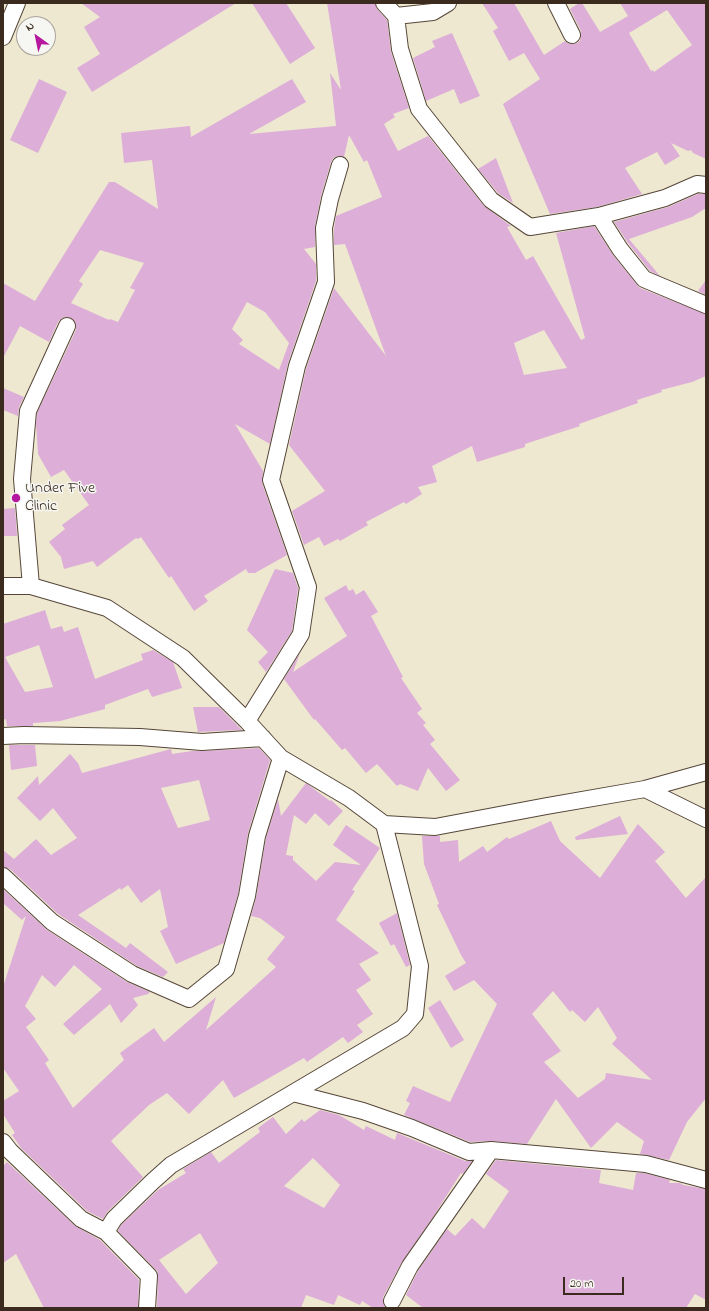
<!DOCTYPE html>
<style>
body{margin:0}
#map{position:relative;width:709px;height:1311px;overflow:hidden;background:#eee8d0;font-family:"Indie Flower",sans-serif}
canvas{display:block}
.frame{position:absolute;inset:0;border:4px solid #3b2a1e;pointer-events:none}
.north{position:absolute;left:16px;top:16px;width:40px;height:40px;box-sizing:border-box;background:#f6f6f2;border:1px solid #aba49d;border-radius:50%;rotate:327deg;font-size:11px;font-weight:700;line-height:16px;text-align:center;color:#3b2a1e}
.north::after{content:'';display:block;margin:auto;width:14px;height:18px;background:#b5179e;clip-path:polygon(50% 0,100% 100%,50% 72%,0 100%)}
.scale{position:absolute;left:563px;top:1277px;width:61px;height:18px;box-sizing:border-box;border:2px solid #3b2a1e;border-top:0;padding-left:5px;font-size:12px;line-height:14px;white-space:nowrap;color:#3b2a1e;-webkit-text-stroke:3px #f6f6f2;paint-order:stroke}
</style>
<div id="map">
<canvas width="709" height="1311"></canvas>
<div class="frame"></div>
<div class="north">N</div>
<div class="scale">20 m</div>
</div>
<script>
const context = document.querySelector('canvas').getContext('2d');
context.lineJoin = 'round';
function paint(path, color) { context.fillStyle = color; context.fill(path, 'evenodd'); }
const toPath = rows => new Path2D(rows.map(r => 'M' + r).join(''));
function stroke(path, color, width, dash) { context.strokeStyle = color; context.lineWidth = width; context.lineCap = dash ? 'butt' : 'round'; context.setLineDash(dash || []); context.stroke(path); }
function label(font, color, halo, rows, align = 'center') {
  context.font = font + ' "Indie Flower",sans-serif'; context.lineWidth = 3; context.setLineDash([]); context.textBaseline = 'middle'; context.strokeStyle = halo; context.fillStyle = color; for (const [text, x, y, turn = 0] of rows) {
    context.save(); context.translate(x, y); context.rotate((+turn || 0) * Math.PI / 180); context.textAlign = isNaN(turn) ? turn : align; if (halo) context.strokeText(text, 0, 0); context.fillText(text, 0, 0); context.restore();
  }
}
const building = toPath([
 [81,3,236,3,92,92,77,68,100,54,84,27,100,17],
 [252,3,286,3,315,48,290,64],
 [327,3,375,3,377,9,387,20,391,52,409,108,393,114,395,117,384,124,398,151,428,136,484,206,511,226,507,227,526,260,533,256,581,340,585,338,556,233,594,226,613,255,637,285,640,288,706,314,706,376,692,382,661,390,662,392,637,400,638,403,579,424,580,426,525,444,525,447,477,462,472,446,432,466,437,482,418,487,422,494,406,504,404,502,366,522,368,525,340,541,338,539,324,546,319,537,304,545,292,511,325,491,289,445,306,369,334,288,386,356,345,244,334,245,334,229,336,216,382,197,367,160,364,162,349,135,344,157,337,156,333,158,331,162,321,196,315,226,315,247,304,249,316,264,316,281,288,363,270,444,235,424,263,471,262,483,287,555,255,573,248,573,246,569,204,596,208,601,194,611,171,576,169,578,141,537,138,539,136,538,97,567,93,561,64,569,61,557,49,542,65,529,62,525,89,505,64,470,51,477,38,454,36,424,37,413,76,330,76,325,75,321,71,318,66,317,62,318,58,322,49,342,20,326,3,358,3,283,35,301,109,182,115,182,158,209,152,160,124,163,121,133,190,126,191,137,292,79,306,102,249,134,336,126,330,73,341,90],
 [100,250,144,263,130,288,135,290,118,322,110,319,109,320,71,303,83,284,79,281],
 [247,302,265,312,289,343,279,370,239,344,243,340,232,329],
 [544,330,567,368,524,375,514,343],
 [482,3,514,3,544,55,565,41,567,43,572,44,577,43,580,41,581,36,581,31,570,9,579,3,582,3,600,32,628,16,620,3,706,3,706,159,693,153,691,150,688,151,671,143,680,156,665,165,657,152,625,168,642,194,597,207,550,214,503,104,540,79,524,53,509,61,493,31,498,28],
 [667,10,692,45,654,72,653,70,651,71,629,33],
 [452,33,480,96,460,104,454,89,426,101,413,58,435,47,432,41],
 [39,79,67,92,38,153,10,140],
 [496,158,513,203,498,193,478,169],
 [698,194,705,194,706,196,706,208,692,217,629,239,660,276,650,271,628,243,614,222,668,207],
 [706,280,706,295,698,291],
 [3,388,24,397,19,407,18,416,3,410],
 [15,508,17,536,3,536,3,509],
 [275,569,293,573,298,588,292,631,266,672,258,662,268,652,247,630],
 [346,585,349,591,353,589,356,595,364,590,378,612,371,616,403,677,401,678,422,709,417,713,426,723,423,725,435,740,430,744,460,780,446,791,428,768,418,791,400,784,397,786,377,764,366,773,345,748,342,750,315,719,314,720,284,679,300,653,293,672,347,636,324,598],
 [45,610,51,629,62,626,64,632,78,627,95,679,143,660,141,654,153,650,173,662,182,688,152,697,148,689,105,705,105,709,60,721,33,723,33,726,7,726,6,719,3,720,3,624],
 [39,645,53,687,25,692,5,657],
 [193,707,219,707,242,730,198,732],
 [9,745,35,745,37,766,11,770],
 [259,748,270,760,248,833,238,894,224,943,176,964,160,931,168,927,160,889,141,903,128,885,121,890,120,888,78,915,126,948,130,943,168,972,163,977,137,966,58,914,10,869,3,867,3,850,14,859,36,839,51,855,77,838,53,808,40,821,17,798,38,776,39,785,70,754,78,763,82,773,171,749,172,754,192,751,203,751],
 [199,780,210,820,178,828,161,788],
 [306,783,330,801,331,800,343,811,329,826,315,813,306,824,294,815,286,855,293,856,293,860,316,881,335,862,361,865,333,845,346,825,380,848,352,890,355,891,336,920,379,953,359,964,371,980,356,990,373,1014,357,1025,363,1032,348,1043,343,1037,307,1062,304,1058,234,1098,223,1080,189,1114,167,1093,149,1105,111,1141,143,1177,107,1212,103,1219,87,1211,21,1148,12,1135,15,1133,3,1114,3,1101,19,1091,3,1068,3,987,26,916,22,920,3,903,3,889,47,930,127,982,150,992,148,994,133,998,138,1005,121,1023,110,1004,74,1035,63,1024,102,989,74,965,55,987,42,975,25,1006,36,1019,26,1027,49,1060,45,1063,73,1108,124,1060,120,1053,154,1028,164,1042,216,997,206,1030,276,967,267,959,285,937,260,918,251,916,256,898,266,838,278,799,281,816],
 [620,816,628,834,576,840,575,837],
 [551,821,560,841,600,878,638,824,665,852,655,861,686,898,706,877,706,1098,687,1122,669,1160,640,1154,644,1141,617,1122,591,1148,556,1099,527,1144,492,1141,470,1142,404,1115,410,1103,406,1101,413,1086,450,1102,497,1004,474,980,454,991,445,976,466,963,461,955,437,905,439,904,424,864,422,836,440,836,440,842,458,840,459,862,483,846,487,852,507,837,509,839],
 [553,991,570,1012,572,1010,585,1022,598,1007,617,1038,612,1044,652,1080,606,1073,605,1079,578,1098,544,1062,561,1051,532,1014],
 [397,913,410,965,406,967,394,944,391,946,379,923],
 [440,1000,464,1040,451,1048,428,1008],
 [320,1110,339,1115,364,1130,366,1126,395,1140,397,1133,465,1161,472,1161,463,1174,461,1173,433,1217,402,1262,383,1297,383,1302,385,1308,373,1308,362,1301,360,1305,338,1295,334,1305,306,1295,301,1308,157,1308,158,1272,118,1231,121,1225,158,1190,186,1173,183,1169,211,1152,219,1163,260,1132,258,1128,273,1117,286,1134,302,1119,304,1122],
 [313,1158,340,1185,324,1208,284,1186],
 [200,1233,218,1263,186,1294,159,1260],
 [496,1160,601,1170,599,1183,633,1190,636,1173,644,1173,670,1180,669,1183,680,1183,683,1185,706,1189,706,1300,695,1294,686,1308,423,1308,406,1295,418,1271,447,1229,455,1236,472,1218,484,1229,509,1191,486,1174],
 [7,1162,75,1226,100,1240,139,1280,138,1308,44,1308,16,1254,3,1263,3,1166]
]);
const minor = toPath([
 [384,3,396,16,433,12,448,3],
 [556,3,572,35],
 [396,16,400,49,419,109,491,200,530,227,599,216,665,198,697,184,706,185],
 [3,37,17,3],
 [599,216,620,249,644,279,706,305],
 [3,586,31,586,107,608,183,658,247,721,281,758,349,798,384,824,435,827,547,806,645,789,706,772],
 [31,586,22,479,28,411,67,326],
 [247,721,301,634,308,587,271,480,297,366,326,282,324,228,330,199,340,165],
 [3,736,24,735,140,737,202,742,263,738],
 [645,789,706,819],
 [3,876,52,922,132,974,189,999,226,969,247,896,257,836,281,758],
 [293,1093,363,1111,412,1128,469,1152,491,1150,646,1164,706,1180],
 [3,1142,10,1151,81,1219,106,1232,114,1219,152,1182,171,1165,403,1028,415,1014,420,966,384,824],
 [106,1232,149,1276,147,1308],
 [392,1301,410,1266,491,1150]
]);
const markers = [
 [16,498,5,"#b5179e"]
];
const poiNames = [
 ["Under Five",25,489],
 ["Clinic",25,507]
];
paint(building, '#ddaed8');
stroke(minor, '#564639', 18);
stroke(minor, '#fff', 16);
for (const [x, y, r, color] of markers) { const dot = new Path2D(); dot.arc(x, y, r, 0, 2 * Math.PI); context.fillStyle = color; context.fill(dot); stroke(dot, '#f6f6f2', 1.5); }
label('16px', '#3b2a1e', '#f6f6f2', poiNames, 'left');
</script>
